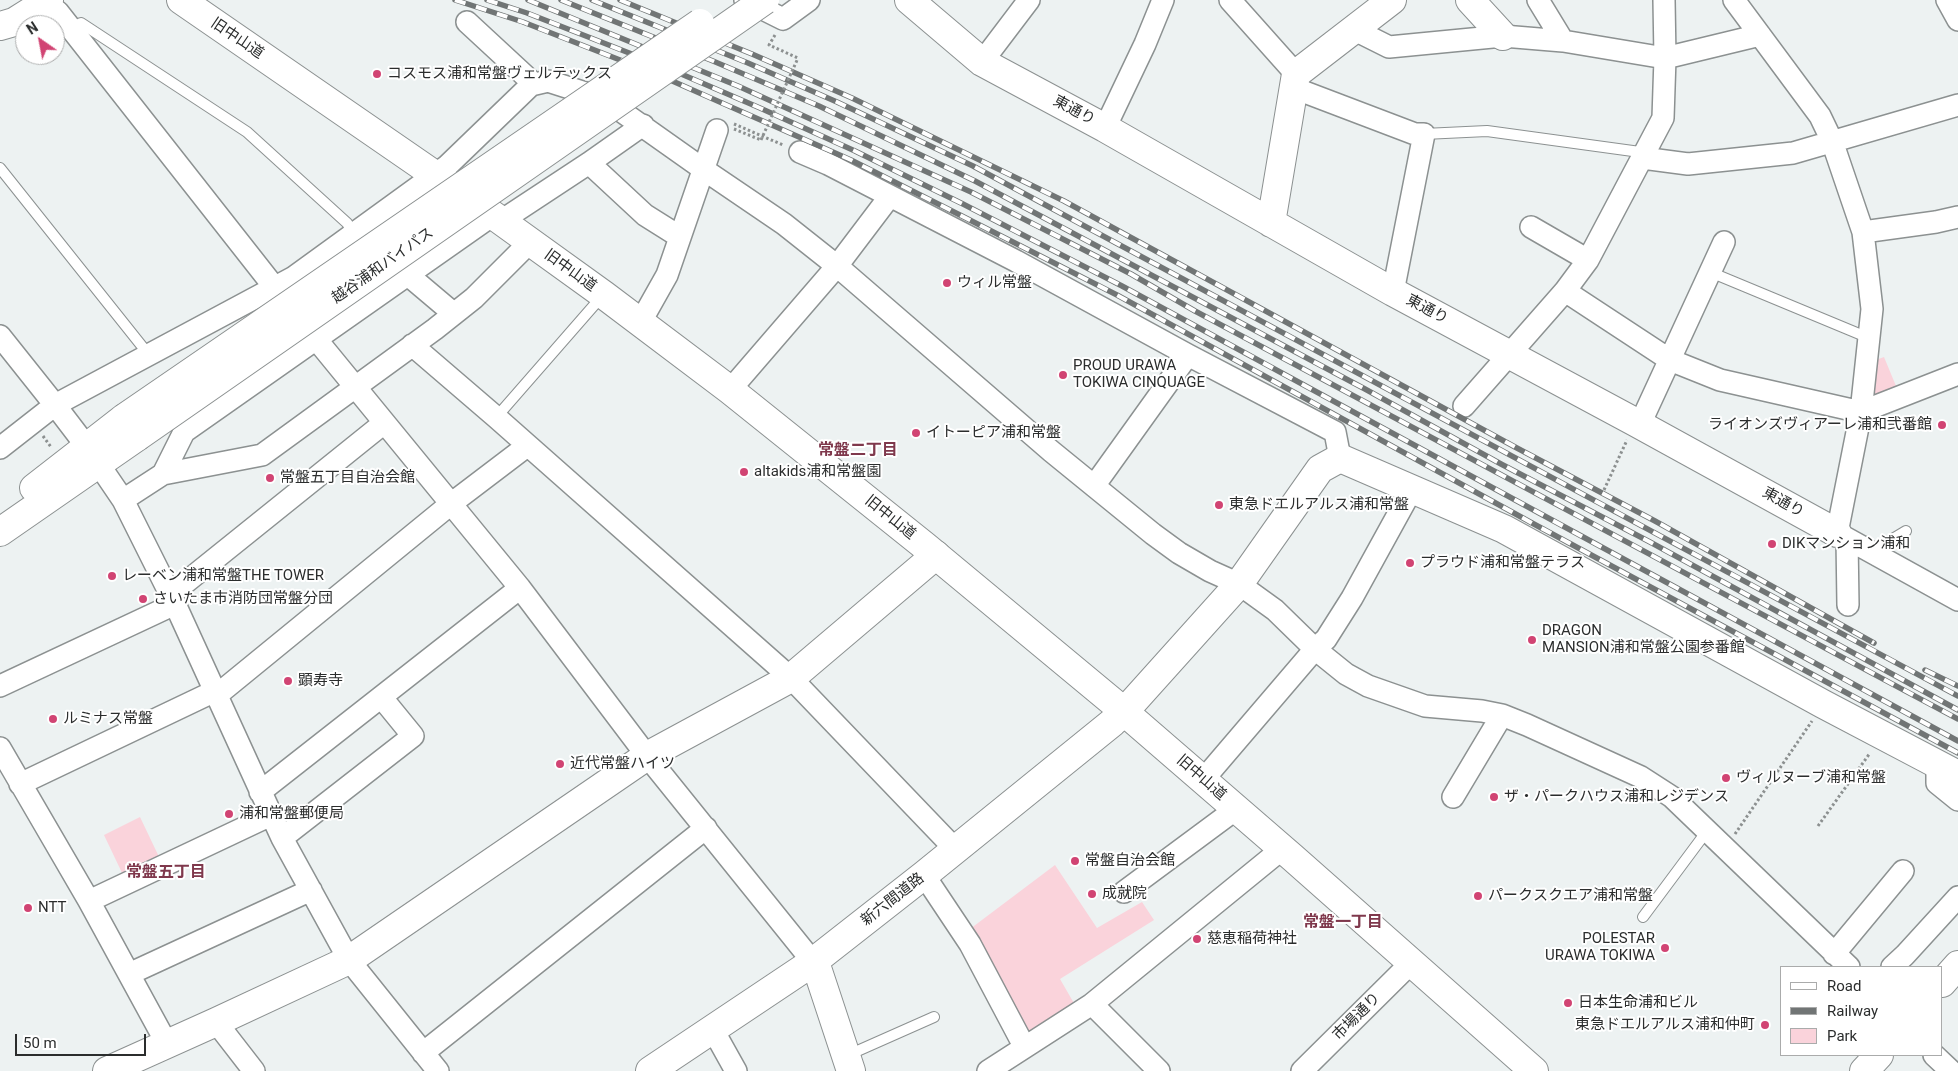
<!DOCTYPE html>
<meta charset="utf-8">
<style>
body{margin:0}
#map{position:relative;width:1958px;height:1071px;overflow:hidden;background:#edf2f2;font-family:Roboto,sans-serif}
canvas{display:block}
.legend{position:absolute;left:1780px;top:966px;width:162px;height:90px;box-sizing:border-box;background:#fff;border:1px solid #aaabab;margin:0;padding:6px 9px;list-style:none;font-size:15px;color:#2b2d2d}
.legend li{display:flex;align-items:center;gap:10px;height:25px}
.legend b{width:25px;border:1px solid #aaabab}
.north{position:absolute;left:15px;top:15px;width:50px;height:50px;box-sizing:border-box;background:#fff;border:1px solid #aaabab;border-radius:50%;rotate:327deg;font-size:14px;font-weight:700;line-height:20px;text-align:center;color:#2b2d2d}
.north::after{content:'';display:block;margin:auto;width:18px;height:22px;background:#d14473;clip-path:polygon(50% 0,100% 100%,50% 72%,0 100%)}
.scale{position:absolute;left:15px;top:1034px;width:131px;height:22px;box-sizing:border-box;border:2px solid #2b2d2d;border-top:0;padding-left:6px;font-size:15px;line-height:18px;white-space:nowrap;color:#2b2d2d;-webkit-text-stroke:4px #fff;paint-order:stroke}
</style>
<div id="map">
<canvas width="1958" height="1071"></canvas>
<ul class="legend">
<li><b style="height:6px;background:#fff"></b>Road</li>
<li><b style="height:6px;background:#717575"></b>Railway</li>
<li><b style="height:14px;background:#fad3db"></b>Park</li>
</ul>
<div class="north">N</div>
<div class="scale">50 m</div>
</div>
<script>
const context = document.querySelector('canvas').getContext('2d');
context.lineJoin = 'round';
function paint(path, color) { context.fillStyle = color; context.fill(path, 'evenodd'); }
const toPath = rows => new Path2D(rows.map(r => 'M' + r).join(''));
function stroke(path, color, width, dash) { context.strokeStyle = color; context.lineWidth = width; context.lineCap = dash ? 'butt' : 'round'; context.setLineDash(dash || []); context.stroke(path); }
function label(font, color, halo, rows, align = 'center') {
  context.font = font + ' Roboto,"Noto Sans JP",sans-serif'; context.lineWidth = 4; context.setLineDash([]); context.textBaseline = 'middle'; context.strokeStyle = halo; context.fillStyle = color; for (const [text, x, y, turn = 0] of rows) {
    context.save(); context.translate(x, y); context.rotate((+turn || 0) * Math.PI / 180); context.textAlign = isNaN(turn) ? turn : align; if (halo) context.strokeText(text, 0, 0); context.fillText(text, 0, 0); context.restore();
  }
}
const green = toPath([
 [1884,357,1896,386,1876,395,1870,391,1873,361],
 [140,817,160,859,124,877,104,835],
 [1055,865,1097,928,1142,902,1154,920,1060,979,1075,1005,1028,1039,970,929]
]);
const path = toPath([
 [775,35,769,45,798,58],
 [734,124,783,145],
 [734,129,761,140],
 [43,436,51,447],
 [1604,490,1627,440],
 [1818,826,1870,753],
 [1735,834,1812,721]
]);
const lane = toPath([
 [70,28,81,23,247,132,347,223,354,234],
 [1424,134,1487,131,1640,152,1645,155],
 [0,168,149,355],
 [1710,272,1869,338],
 [500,413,603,295],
 [1871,552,1906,531],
 [1643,917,1707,831],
 [846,1056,934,1017]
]);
const street = toPath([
 [745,0,783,19,809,0],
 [1230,0,1296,74],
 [1538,0,1563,41],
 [1734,0,1820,116,1832,141,1863,232,1872,309,1861,412,1837,533,1958,600],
 [1947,0,1958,20],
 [46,3,58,12,275,288],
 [467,22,534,84],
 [1355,30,1389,47,1503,36,1563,41,1665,58,1760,35],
 [982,62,1029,0],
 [1294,88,1415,134,1424,134,1393,292],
 [1105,128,1145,44,1163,0],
 [800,152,828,164,1016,261,1188,355,1335,432,1340,458],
 [1645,155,1650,159,1688,164,1793,153,1958,105],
 [589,163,645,215,680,237],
 [501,221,589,163,643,125],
 [1531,227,1588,260],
 [1863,232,1936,222,1958,217],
 [408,275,453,313],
 [1565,291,1670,360,1720,380,1861,412,1958,374],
 [640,323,667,275,717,130],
 [0,336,55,405,0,448],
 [316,339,520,588,647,756,813,962],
 [412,345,497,418,791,678,956,850],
 [730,390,837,266,890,196],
 [1464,406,1565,291,1588,260,1663,118,1665,58,1664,0],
 [1640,424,1724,242],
 [163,474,184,432,493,215],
 [1094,486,1188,355],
 [123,500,163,474,262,455,435,329,474,298,530,242],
 [1847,539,1848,605],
 [170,595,384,423],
 [0,686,175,604],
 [217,695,452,503,527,446],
 [0,748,89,901,167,1044],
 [1937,763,1937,783,1958,800],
 [1203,780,1315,649,1326,639,1352,598,1412,489],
 [20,784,215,691],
 [260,792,520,588],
 [1453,797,1502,715],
 [282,838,413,736,382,698],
 [924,875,970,944,1024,1046],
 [1124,892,1236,809],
 [89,901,271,815],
 [1834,954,1903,871],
 [1892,967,1905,955,1958,897],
 [129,974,311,890],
 [1092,1004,1282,849],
 [216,1022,254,1071],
 [712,1028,736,1071],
 [423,1053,706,828],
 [1934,1055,1951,1071],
 [438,1071,349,960,282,838,175,604,123,500,87,447,55,405,294,277,447,166,531,85,548,81,604,99,703,169,784,224,837,266,1051,451,1153,534,1179,553,1210,571,1239,584,1275,610,1315,649,1346,674,1368,686,1425,706,1482,711,1502,715,1527,725,1641,777,1672,797,1849,967],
 [988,1071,1092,1004,1159,1071],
 [1302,1071,1412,962]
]);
const secondary = toPath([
 [909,0,982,62,1105,128,1393,292,1635,422,1837,533],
 [1470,0,1503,36],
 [0,26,14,22,49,0],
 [1271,223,1296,74,1392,0],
 [813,962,818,971,851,1071],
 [107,1071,216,1022,349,960,647,756,791,678,936,555],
 [650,1071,813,962,924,875,1113,722,1124,712,1239,584,1320,469,1340,458,1504,529,1823,704,1958,775]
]);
const primary = toPath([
 [181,0,493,215,604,295,730,390,926,547,1114,703,1292,857,1534,1071]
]);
const highway = toPath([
 [34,488,124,418],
 [0,532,137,437],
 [1942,983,1958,965],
 [1864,1071,1879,1055]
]);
const rail = toPath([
 [455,0,523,22,661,76,851,160,958,214,1117,295,1532,523,1958,753],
 [487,0,527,13,665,67,760,108,855,151,963,204,1122,286,1958,741],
 [528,0,738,86,971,192,1131,274,1195,311,1958,719],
 [561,0,713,61,819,106,975,181,1365,389,1501,464,1650,542,1958,710],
 [592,0,748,63,837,102,973,166,1958,696],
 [620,0,752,54,852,98,1064,201,1515,447,1655,521,1874,643],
 [1925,670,1958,686]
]);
const pathBridge = toPath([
 [761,140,798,58]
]);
const highwayBridge = toPath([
 [124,418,700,23],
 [137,437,765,0]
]);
const markers = [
 [377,74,5,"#d14473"],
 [947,283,5,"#d14473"],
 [1063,375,5,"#d14473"],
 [1942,425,5,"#d14473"],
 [916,433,5,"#d14473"],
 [744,472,5,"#d14473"],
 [270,478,5,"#d14473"],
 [1219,505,5,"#d14473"],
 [1772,544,5,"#d14473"],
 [1410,563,5,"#d14473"],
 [112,576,5,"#d14473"],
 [143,599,5,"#d14473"],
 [1532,640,5,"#d14473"],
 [288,681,5,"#d14473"],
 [53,719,5,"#d14473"],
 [560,764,5,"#d14473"],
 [1726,778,5,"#d14473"],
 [1494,797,5,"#d14473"],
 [229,814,5,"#d14473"],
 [1075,861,5,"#d14473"],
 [1092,894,5,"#d14473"],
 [1478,896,5,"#d14473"],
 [28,908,5,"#d14473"],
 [1197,939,5,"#d14473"],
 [1665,948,5,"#d14473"],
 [1568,1003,5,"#d14473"],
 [1765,1025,5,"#d14473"]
];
const streetNames = [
 ["旧中山道",237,39,34],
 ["東通り",1074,111,28],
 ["越谷浦和バイパス",383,266,-35],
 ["旧中山道",570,271,36],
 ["東通り",1427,310,28],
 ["東通り",1783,503,29],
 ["旧中山道",890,518,39],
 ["旧中山道",1201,778,41],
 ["新六間道路",893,900,-38],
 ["市場通り",1357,1017,-45]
];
const poiNames = [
 ["コスモス浦和常盤ヴェルテックス",387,74],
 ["ウィル常盤",957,283],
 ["PROUD URAWA",1073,366],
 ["TOKIWA CINQUAGE",1073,383],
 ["ライオンズヴィアーレ浦和弐番館",1932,425,"right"],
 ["イトーピア浦和常盤",926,433],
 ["altakids浦和常盤園",754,472],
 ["常盤五丁目自治会館",280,478],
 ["東急ドエルアルス浦和常盤",1229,505],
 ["DIKマンション浦和",1782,544],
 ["プラウド浦和常盤テラス",1420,563],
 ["レーベン浦和常盤THE TOWER",122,576],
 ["さいたま市消防団常盤分団",153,599],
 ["DRAGON",1542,631],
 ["MANSION浦和常盤公園参番館",1542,648],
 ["顕寿寺",298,681],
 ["ルミナス常盤",63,719],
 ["近代常盤ハイツ",570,764],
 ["ヴィルヌーブ浦和常盤",1736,778],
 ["ザ・パークハウス浦和レジデンス",1504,797],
 ["浦和常盤郵便局",239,814],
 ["常盤自治会館",1085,861],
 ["成就院",1102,894],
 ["パークスクエア浦和常盤",1488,896],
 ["NTT",38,908],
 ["慈恵稲荷神社",1207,939],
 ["POLESTAR",1655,939,"right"],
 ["URAWA TOKIWA",1655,956,"right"],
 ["日本生命浦和ビル",1578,1003],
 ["東急ドエルアルス浦和仲町",1755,1025,"right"]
];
const neighbourhoodNames = [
 ["常盤二丁目",858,451],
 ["常盤五丁目",166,873],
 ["常盤一丁目",1343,923]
];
paint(green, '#fad3db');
stroke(lane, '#8c9191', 12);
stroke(street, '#8c9191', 24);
stroke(secondary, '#8c9191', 30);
stroke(primary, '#8c9191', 30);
stroke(highway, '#8c9191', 30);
stroke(path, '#8c9090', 3, [2.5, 2.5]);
stroke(lane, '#fff', 10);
stroke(street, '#fff', 21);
stroke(secondary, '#fff', 28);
stroke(primary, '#fff', 28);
stroke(highway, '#fff', 28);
stroke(rail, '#717575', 5.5);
stroke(rail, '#fff', 4, [11]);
stroke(highwayBridge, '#8c9191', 30, []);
stroke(pathBridge, '#8c9090', 3, [2.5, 2.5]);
stroke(highwayBridge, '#fff', 28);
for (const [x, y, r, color] of markers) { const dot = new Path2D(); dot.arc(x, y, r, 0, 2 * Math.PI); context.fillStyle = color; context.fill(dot); stroke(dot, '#fff', 2); }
label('15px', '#2b2d2d', '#fff', streetNames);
label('15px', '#2b2d2d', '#fff', poiNames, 'left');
label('bold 16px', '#7f384c', '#fff', neighbourhoodNames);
</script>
